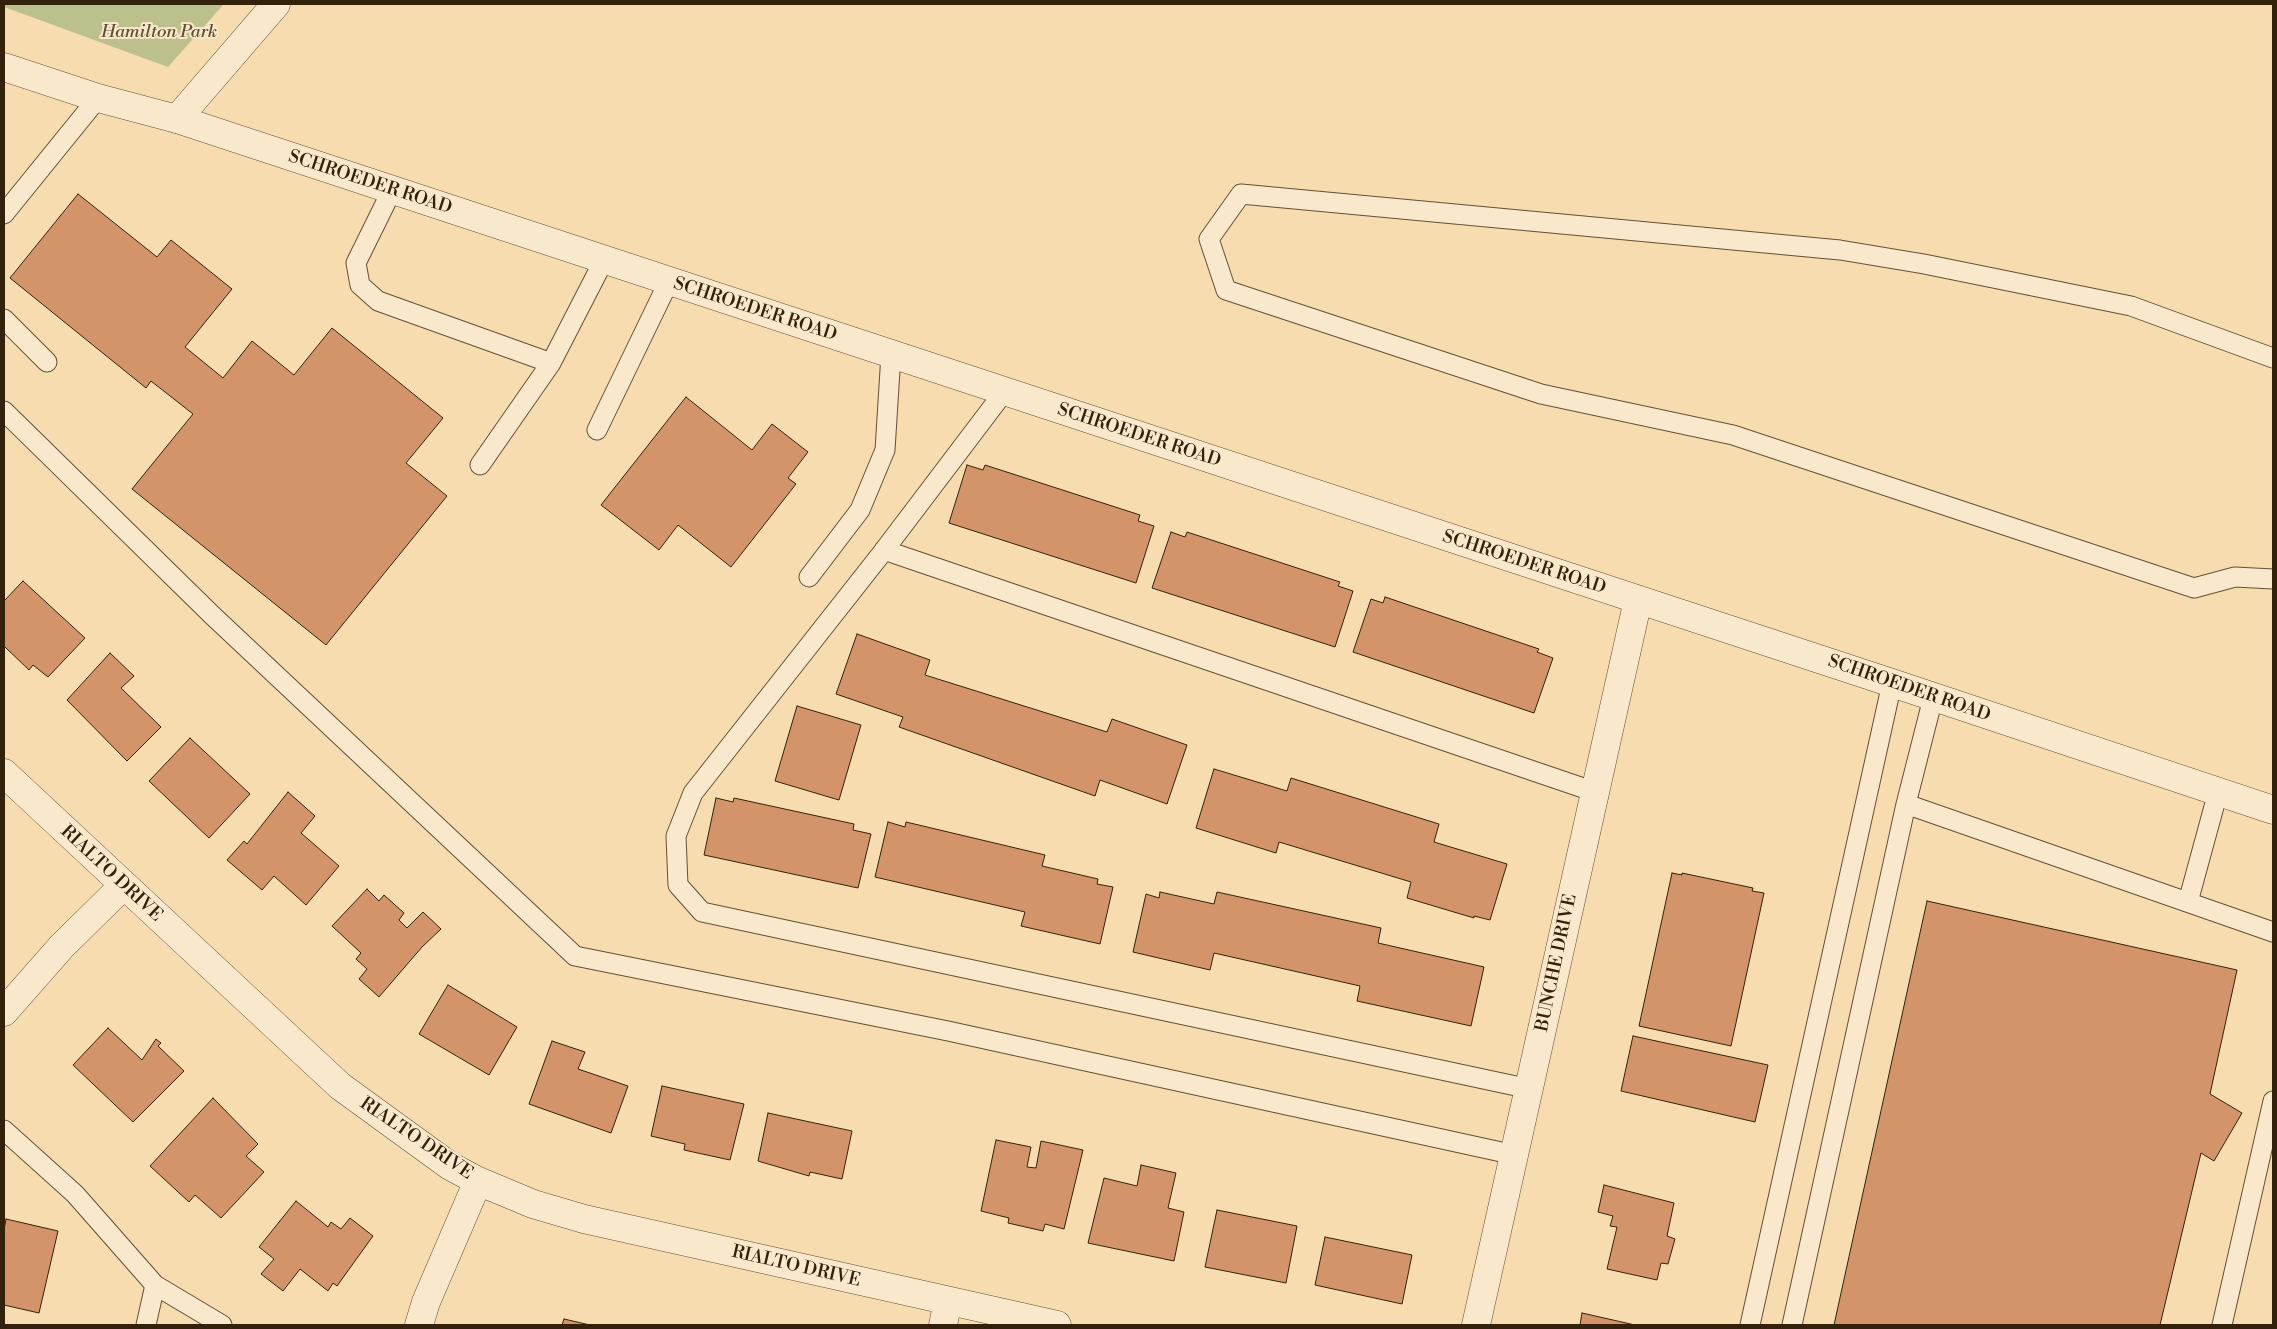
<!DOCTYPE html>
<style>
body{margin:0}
#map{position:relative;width:2277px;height:1329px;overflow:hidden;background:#f7dcb0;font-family:"Libre Bodoni",serif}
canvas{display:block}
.frame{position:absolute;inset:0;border:5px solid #34210c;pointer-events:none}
</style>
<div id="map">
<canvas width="2277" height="1329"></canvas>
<div class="frame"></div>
</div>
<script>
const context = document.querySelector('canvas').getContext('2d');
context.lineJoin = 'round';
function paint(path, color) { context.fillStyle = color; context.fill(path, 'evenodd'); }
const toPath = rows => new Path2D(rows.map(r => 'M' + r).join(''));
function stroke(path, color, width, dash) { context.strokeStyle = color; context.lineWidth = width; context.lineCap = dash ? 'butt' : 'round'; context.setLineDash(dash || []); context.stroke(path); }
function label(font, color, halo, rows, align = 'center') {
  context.font = font + ' "Libre Bodoni",serif'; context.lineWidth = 4; context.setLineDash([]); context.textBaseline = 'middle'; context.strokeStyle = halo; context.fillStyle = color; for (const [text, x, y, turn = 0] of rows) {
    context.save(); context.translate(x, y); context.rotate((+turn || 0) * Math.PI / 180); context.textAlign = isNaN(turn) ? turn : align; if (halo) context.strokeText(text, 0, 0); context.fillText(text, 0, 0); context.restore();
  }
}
const green = toPath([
 [4,4,224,4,168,67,4,7]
]);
const building = toPath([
 [78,194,157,257,171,240,232,289,185,347,223,378,252,341,294,375,332,328,443,418,406,463,447,496,326,645,132,489,193,414,151,381,146,388,10,278,78,194],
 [686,397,752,450,772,424,808,452,788,478,796,484,731,567,678,525,659,550,601,505,686,397],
 [967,465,983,470,985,465,1140,515,1138,521,1154,526,1136,583,949,523,967,465],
 [1171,532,1185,537,1187,532,1340,582,1338,586,1353,591,1335,647,1152,588,1171,532],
 [23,581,85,638,48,677,33,665,29,670,4,646,4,601,23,581],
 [1385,597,1539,649,1537,652,1553,658,1534,713,1353,652,1371,599,1383,603,1385,597],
 [857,634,930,660,925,675,1107,732,1112,719,1187,745,1167,804,1100,780,1095,796,899,727,903,717,836,694,857,634],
 [110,653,134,676,121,688,161,727,127,761,67,700,110,653],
 [797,706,861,725,839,800,775,781,797,706],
 [190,738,250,794,209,838,149,781,190,738],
 [1214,769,1287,791,1291,778,1439,824,1434,842,1507,864,1490,920,1474,916,1474,918,1407,898,1411,882,1279,842,1276,853,1196,828,1214,769],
 [288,792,315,816,301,833,339,866,306,905,274,876,262,890,227,860,244,841,247,844,288,792],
 [716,798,733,802,734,798,854,824,853,830,871,834,858,888,704,855,716,798],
 [888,822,905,827,906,822,1045,855,1042,866,1098,879,1097,884,1113,887,1100,944,1021,926,1025,912,875,877,888,822],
 [1672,873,1682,875,1682,873,1753,888,1752,891,1764,893,1731,1046,1639,1026,1672,873],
 [367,889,379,901,384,895,404,913,399,920,407,928,423,912,441,929,422,947,379,997,359,979,367,969,356,959,361,953,332,926,367,889],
 [1160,892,1214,904,1217,892,1381,928,1378,943,1484,967,1471,1026,1357,1001,1360,986,1214,953,1210,970,1133,952,1146,894,1159,898,1160,892],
 [1927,901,2237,970,2210,1094,2242,1113,2214,1161,2201,1153,2160,1325,1834,1325,1927,901],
 [448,985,517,1027,489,1075,419,1034,448,985],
 [108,1028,142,1060,156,1039,161,1043,158,1046,184,1071,133,1122,73,1065,108,1028],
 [1633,1036,1768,1065,1755,1122,1621,1091,1633,1036],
 [552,1041,585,1052,578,1069,628,1086,611,1133,529,1104,552,1041],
 [662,1086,744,1104,730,1160,684,1150,685,1144,651,1136,662,1086],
 [213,1098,258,1144,246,1156,264,1172,221,1218,195,1195,189,1202,150,1166,213,1098],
 [768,1113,852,1131,842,1179,810,1172,809,1176,758,1161,768,1113],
 [996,1140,1031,1147,1027,1167,1036,1168,1041,1141,1083,1150,1064,1229,1045,1224,1043,1231,1008,1223,1009,1218,981,1211,996,1140],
 [1141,1165,1176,1173,1168,1208,1184,1212,1174,1261,1088,1243,1104,1178,1137,1186,1141,1165],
 [1604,1185,1674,1203,1667,1236,1675,1239,1668,1264,1661,1263,1657,1280,1607,1269,1617,1227,1610,1226,1613,1216,1598,1212,1604,1185],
 [296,1201,328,1227,331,1222,341,1229,350,1218,373,1236,337,1286,333,1283,328,1291,300,1269,283,1291,261,1274,274,1259,259,1247,296,1201],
 [1217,1210,1297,1226,1286,1283,1205,1267,1217,1210],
 [6,1219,58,1231,39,1313,4,1305,4,1230,6,1219],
 [1325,1237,1412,1255,1402,1304,1315,1285,1325,1237],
 [1582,1313,1635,1325,1580,1325,1582,1313],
 [564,1319,590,1325,562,1325,564,1319]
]);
const service = toPath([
 [392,190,356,263,360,285,378,301,551,363],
 [4,214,98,98],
 [4,319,47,362],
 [2273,358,2131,306,1924,264,1840,250,1241,194,1209,239,1226,290,1541,394,1733,435,2194,588,2235,577,2273,579],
 [1004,392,882,553,693,793,676,836,678,885,702,912,1530,1089],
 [4,411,212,615,575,956,948,1031,1515,1155],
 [597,430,669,281],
 [480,465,551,363,604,260],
 [884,550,1595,792],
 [809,577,860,510,885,450,891,354],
 [1906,804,2273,932],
 [2188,902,2218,792],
 [4,1130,75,1194,155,1285,222,1325],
 [146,1325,155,1285],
 [1750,1325,1892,683],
 [1792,1325,1906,804,1933,698],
 [2222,1325,2273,1101]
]);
const minor = toPath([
 [177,119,276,4],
 [4,773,340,1086,450,1166,478,1181,533,1204,584,1219,1057,1325],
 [4,1012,62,946,123,886],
 [419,1325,426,1302,478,1181],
 [943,1325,948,1301],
 [1476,1325,1638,600]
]);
const tertiary = toPath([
 [4,67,98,98,177,119,1892,683,2273,810]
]);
const parkNames = [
 ["Hamilton Park",159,33]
];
const streetNames = [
 ["SCHROEDER ROAD",370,183,18],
 ["SCHROEDER ROAD",755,310,18],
 ["SCHROEDER ROAD",1139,436,18],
 ["SCHROEDER ROAD",1524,563,18],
 ["SCHROEDER ROAD",1909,689,19],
 ["RIALTO DRIVE",111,874,43],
 ["BUNCHE DRIVE",1557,963,-78],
 ["RIALTO DRIVE",416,1139,34],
 ["RIALTO DRIVE",796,1267,13]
];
paint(green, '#bcc08c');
paint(building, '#d4946a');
stroke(building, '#34210c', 1);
stroke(service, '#655035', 21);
stroke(minor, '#655035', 29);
stroke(tertiary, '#655035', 29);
stroke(service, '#fae8cc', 19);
stroke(minor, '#fae8cc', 28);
stroke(tertiary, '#fae8cc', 28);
label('italic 18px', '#5d5132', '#fae8cc', parkNames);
label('18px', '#34210c', '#fae8cc', streetNames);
</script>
